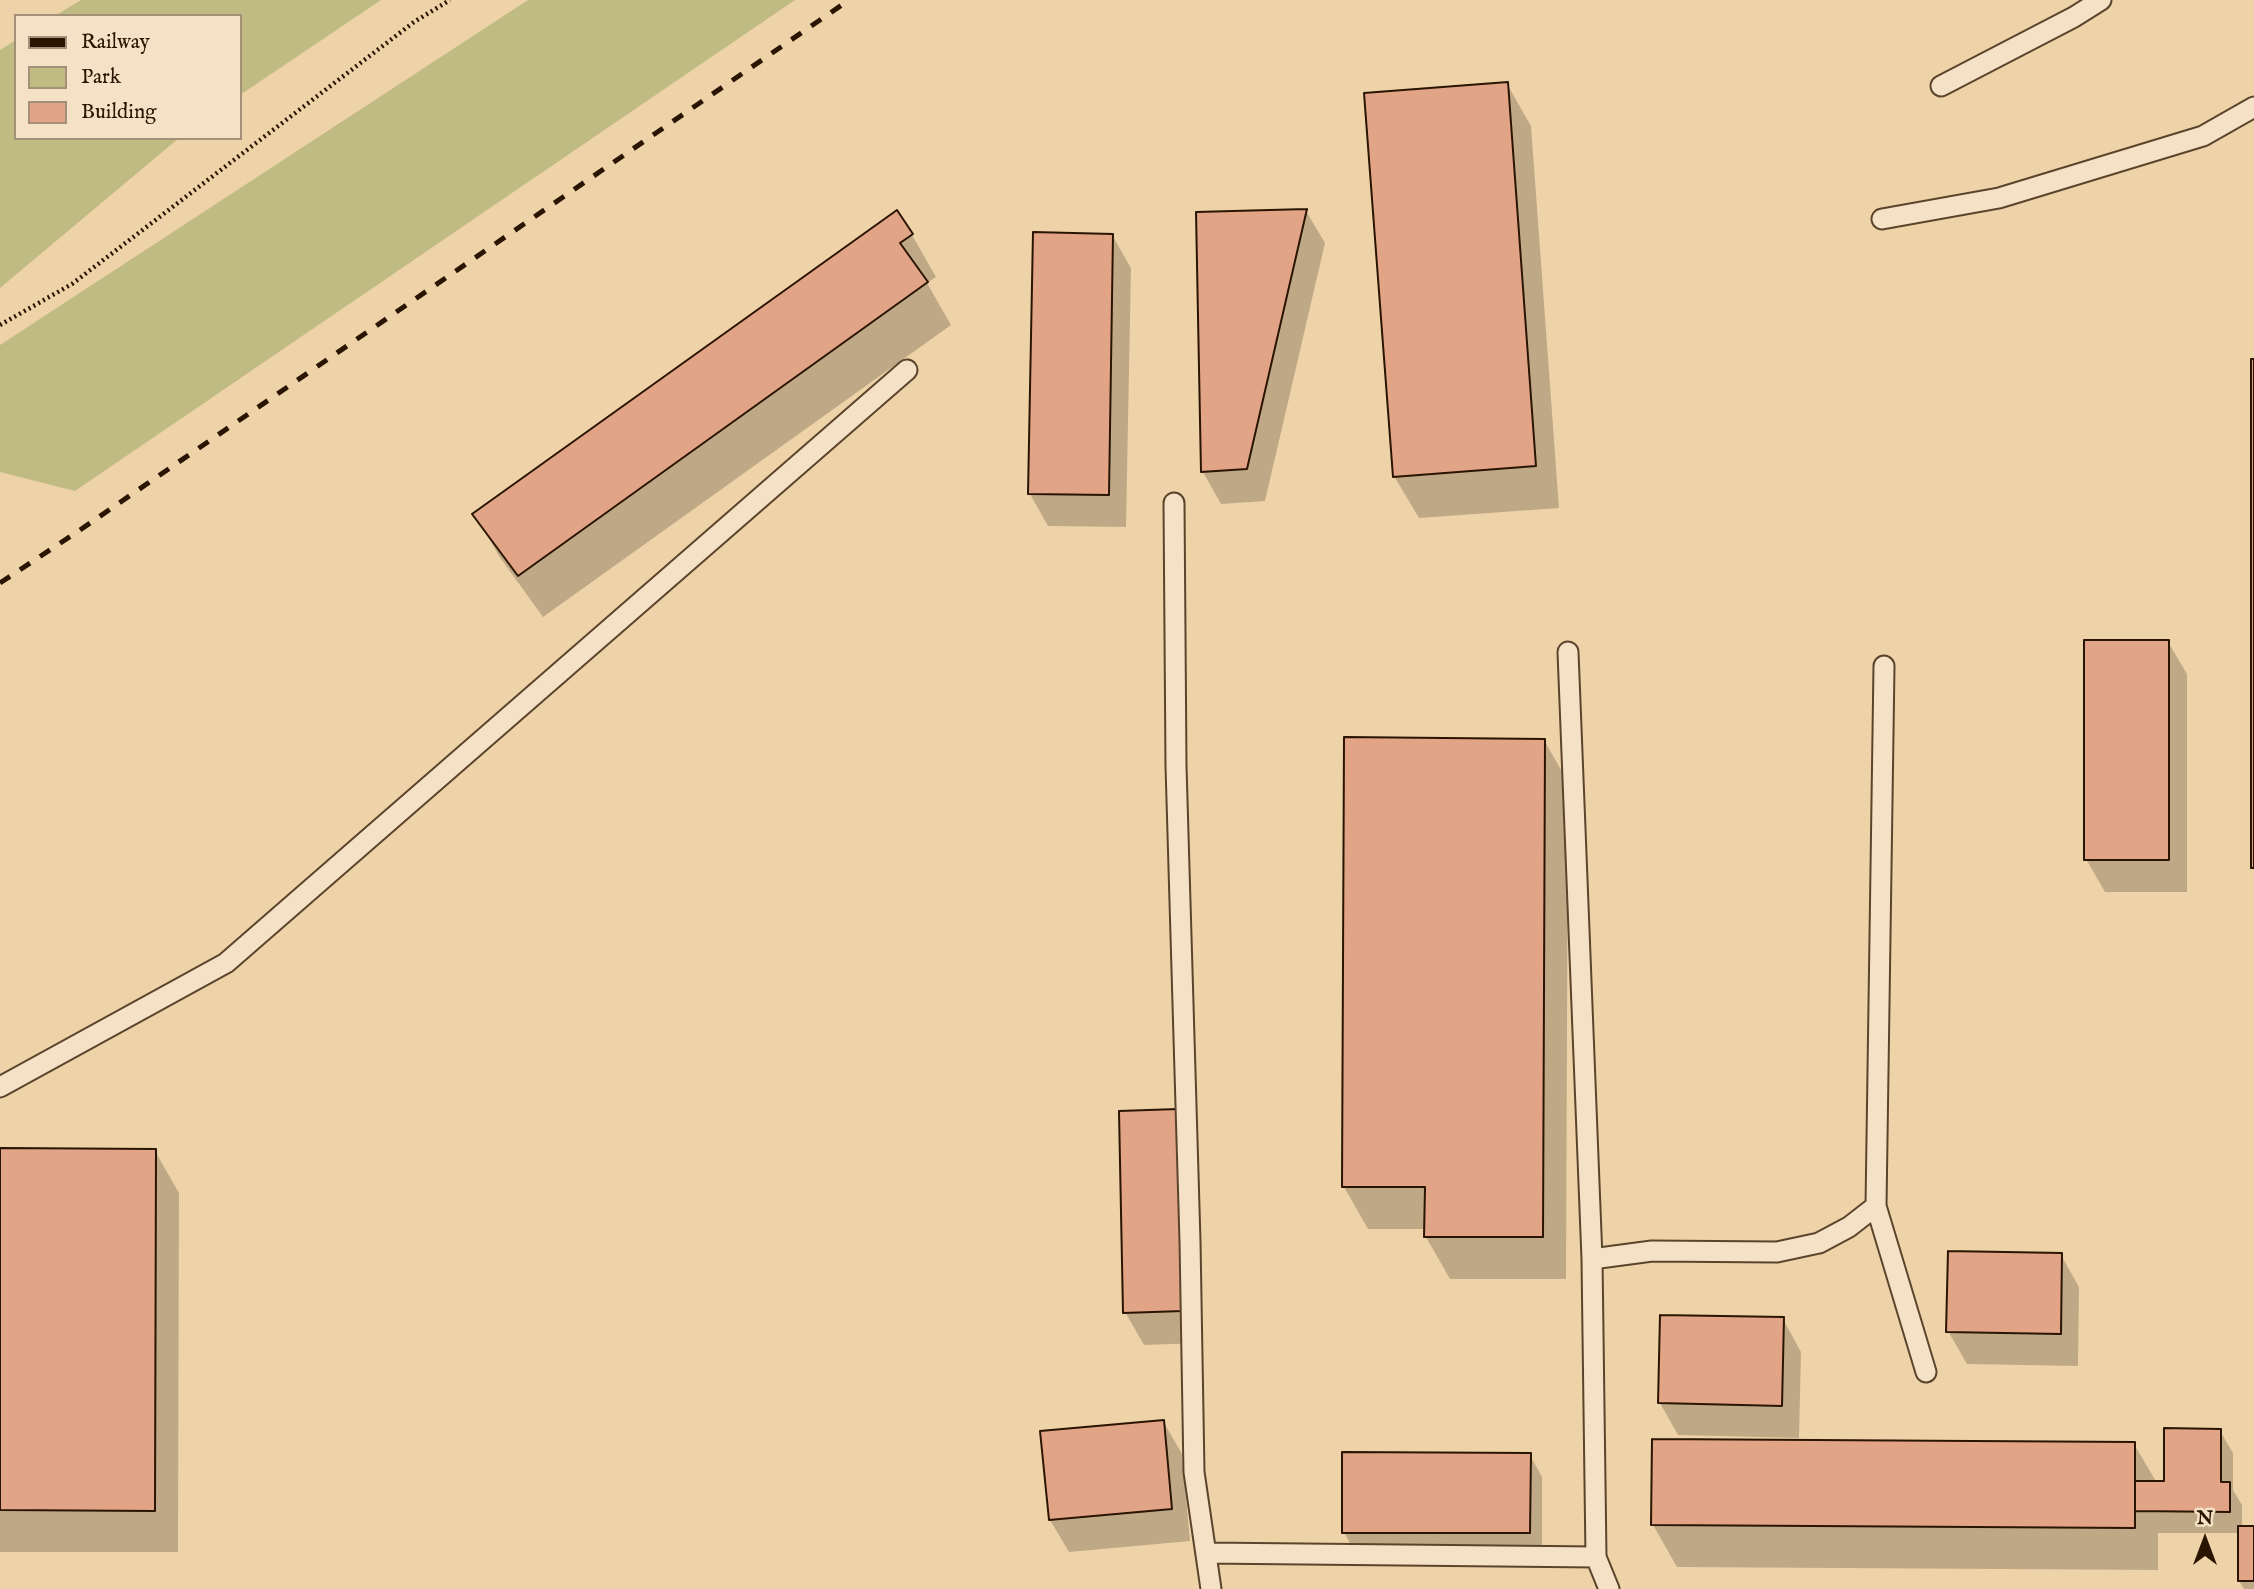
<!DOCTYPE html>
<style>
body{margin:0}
#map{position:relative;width:2254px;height:1589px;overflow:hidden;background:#efd3a8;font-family:"IM FELL English",serif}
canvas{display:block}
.legend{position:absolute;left:14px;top:14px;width:228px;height:126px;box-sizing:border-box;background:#f5e2c6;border:2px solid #a49078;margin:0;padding:9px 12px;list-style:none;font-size:21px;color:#2a1402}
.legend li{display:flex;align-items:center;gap:14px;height:35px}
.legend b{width:35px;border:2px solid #a49078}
.north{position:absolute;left:2170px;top:1505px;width:70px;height:70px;-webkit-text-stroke:5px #f5e2c6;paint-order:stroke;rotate:0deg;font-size:19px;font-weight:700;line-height:28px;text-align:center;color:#2a1402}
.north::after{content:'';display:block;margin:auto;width:24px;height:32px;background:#2a1402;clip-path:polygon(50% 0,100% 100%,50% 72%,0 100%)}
</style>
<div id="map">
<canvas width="2254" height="1589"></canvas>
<ul class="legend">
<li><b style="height:9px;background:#2a1402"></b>Railway</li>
<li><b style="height:19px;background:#c0ba83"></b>Park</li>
<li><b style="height:19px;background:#e2a486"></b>Building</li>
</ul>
<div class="north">N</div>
</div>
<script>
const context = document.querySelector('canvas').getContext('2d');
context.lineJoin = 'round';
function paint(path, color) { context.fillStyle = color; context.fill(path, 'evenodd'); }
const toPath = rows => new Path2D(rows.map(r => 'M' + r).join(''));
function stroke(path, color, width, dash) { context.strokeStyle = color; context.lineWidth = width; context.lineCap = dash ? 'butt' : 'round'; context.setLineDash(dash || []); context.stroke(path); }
const green = toPath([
 [81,0,381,0,240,95,240,16,55,16],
 [528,0,795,0,75,491,0,472,0,345],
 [16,40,16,138,179,138,0,288,0,50]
]);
const shadow = toPath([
 [1507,84,1531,126,1559,508,1419,518,1394,476],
 [1306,211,1325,243,1265,501,1221,504,1203,472],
 [912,235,936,277,927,283,951,325,543,617,499,556,475,514],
 [1112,235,1131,268,1126,527,1048,526,1030,494],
 [2168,642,2187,674,2187,892,2105,892,2086,859],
 [1544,740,1568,782,1566,1279,1450,1279,1426,1237,1426,1229,1368,1229,1344,1187],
 [1177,1111,1201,1343,1144,1345,1125,1312],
 [0,1150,155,1151,179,1193,178,1552,0,1552],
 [2061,1255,2079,1287,2078,1366,1967,1364,1948,1331],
 [1783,1319,1801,1352,1799,1438,1678,1435,1660,1403],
 [1163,1421,1182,1454,1190,1541,1069,1552,1050,1520],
 [2220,1431,2233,1453,2233,1490,2242,1505,2242,1527,2254,1527,2254,1589,2244,1589,2239,1581,2239,1533,2158,1533,2158,1570,1677,1567,1653,1525,2134,1444,2157,1483,2166,1483],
 [1530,1455,1542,1477,1542,1554,1356,1554,1344,1532]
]);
const building = toPath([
 [1508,82,1536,466,1393,477,1364,93,1508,82],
 [1307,209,1247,469,1201,472,1196,212,1307,209],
 [897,210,913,234,900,243,928,282,518,576,472,514,897,210],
 [1033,232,1113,234,1109,495,1028,494,1033,232],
 [2251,359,2254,359,2254,868,2251,868,2251,359],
 [2084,640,2169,640,2169,860,2084,860,2084,640],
 [1344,737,1545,739,1543,1237,1424,1237,1425,1187,1342,1187,1344,737],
 [1178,1109,1183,1311,1123,1313,1119,1111,1178,1109],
 [0,1148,156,1149,155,1511,0,1510,0,1148],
 [1948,1251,2062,1253,2061,1334,1946,1332,1948,1251],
 [1660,1315,1784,1317,1782,1406,1658,1403,1660,1315],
 [1164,1420,1172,1509,1049,1520,1040,1431,1164,1420],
 [2164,1428,2221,1429,2221,1482,2230,1482,2230,1512,2135,1511,2135,1481,2164,1481,2164,1428],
 [1652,1439,2135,1442,2135,1528,1651,1525,1652,1439],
 [1342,1452,1531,1453,1530,1533,1342,1533,1342,1452],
 [2238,1526,2254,1526,2254,1581,2238,1581,2238,1526]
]);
const path = toPath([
 [0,325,72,284,414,22,450,0]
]);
const lane = toPath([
 [1941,86,2074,17,2101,0],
 [1882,219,1999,198,2203,136,2254,107],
 [1174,503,1176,766,1190,1241,1194,1472,1211,1589],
 [1568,652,1592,1259,1596,1557,1609,1589],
 [0,1087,226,963,907,370],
 [1876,1206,1926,1372],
 [1592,1259,1652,1251,1777,1252,1819,1243,1849,1227,1876,1206,1884,666],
 [1206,1553,1596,1557]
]);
const rail = toPath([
 [0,583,80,530,849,0]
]);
paint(green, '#c0ba83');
paint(shadow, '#0003');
paint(building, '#e2a486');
stroke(building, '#2a1402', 2);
stroke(lane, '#5b442c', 23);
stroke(path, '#2a1402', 4.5, [2, 3.5]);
stroke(lane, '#f5e2c6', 19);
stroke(rail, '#2a1402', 5, [12, 12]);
</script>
